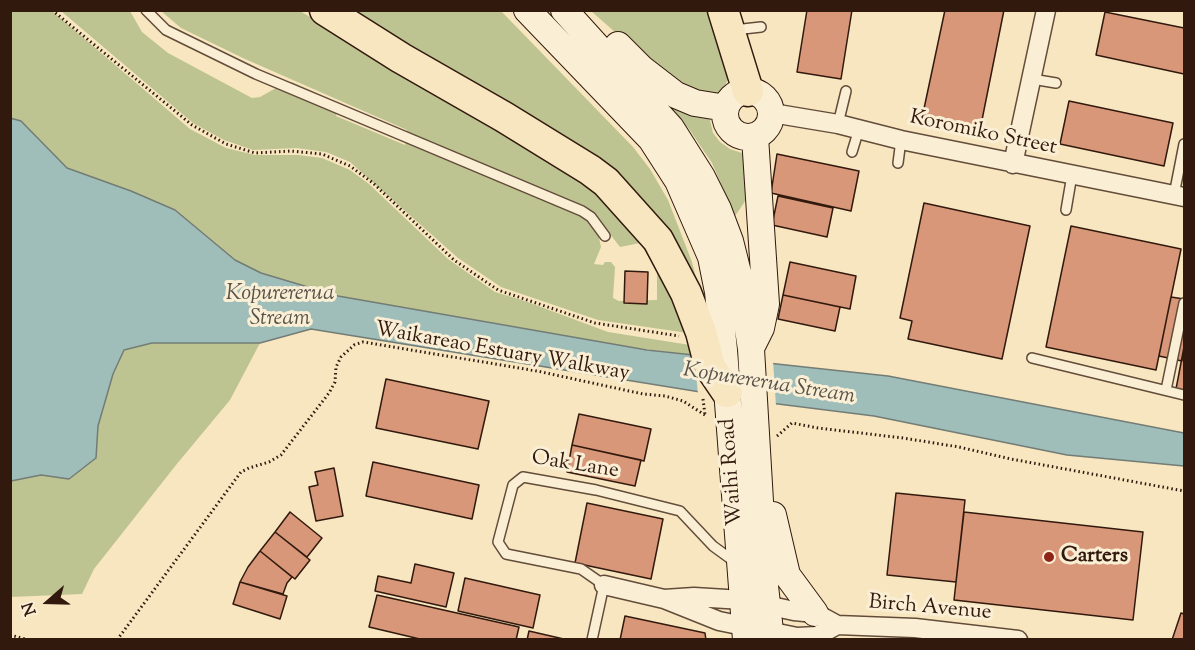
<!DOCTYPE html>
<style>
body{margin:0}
#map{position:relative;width:1195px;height:650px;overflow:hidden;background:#f7e6bf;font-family:"Sorts Mill Goudy",serif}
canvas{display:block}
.frame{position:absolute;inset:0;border:12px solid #32190e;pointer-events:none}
.north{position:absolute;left:18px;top:572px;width:60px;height:60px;-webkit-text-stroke:4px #faefd5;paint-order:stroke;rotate:250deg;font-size:16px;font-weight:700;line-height:24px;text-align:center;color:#32190e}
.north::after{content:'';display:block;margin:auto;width:21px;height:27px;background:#32190e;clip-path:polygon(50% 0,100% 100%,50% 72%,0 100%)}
</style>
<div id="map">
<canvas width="1195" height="650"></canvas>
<div class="frame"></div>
<div class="north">N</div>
</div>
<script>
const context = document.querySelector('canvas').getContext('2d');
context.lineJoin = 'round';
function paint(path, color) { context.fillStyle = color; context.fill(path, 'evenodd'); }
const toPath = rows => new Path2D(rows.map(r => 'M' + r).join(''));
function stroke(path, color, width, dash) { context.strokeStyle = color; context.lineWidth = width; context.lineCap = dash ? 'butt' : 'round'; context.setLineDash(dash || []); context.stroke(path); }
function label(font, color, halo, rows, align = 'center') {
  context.font = font + ' "Sorts Mill Goudy",serif'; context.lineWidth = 6; context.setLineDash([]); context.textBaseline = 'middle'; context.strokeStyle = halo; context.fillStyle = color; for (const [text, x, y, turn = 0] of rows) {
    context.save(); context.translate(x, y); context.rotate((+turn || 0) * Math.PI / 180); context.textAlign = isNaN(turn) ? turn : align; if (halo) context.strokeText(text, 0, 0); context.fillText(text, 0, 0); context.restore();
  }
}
const green = toPath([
 [10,11,52,11,190,129,226,148,255,155,298,155,322,158,350,170,369,184,448,259,495,292,525,301,608,332,690,345,693,355,614,345,338,296,261,273,235,260,175,210,131,191,67,168,21,122,11,118],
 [61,11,130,11,142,32,168,53,252,98,260,97,276,88,292,82,339,103,336,116,405,145,407,130,245,59,181,28,161,11,300,11,534,149,575,169,660,264,688,333,598,320,501,287,458,258,350,162,326,152,296,148,253,150,224,140,193,123],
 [561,198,588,209,603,225,620,247,640,243,657,271,657,300,619,301,613,298,615,267,611,262,605,262,603,265,594,264,601,247,598,233,586,213],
 [344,11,501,11,633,147,650,169,668,200,692,262,701,297,645,213],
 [591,11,707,11,720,38,726,64,728,78,723,91,715,96,693,90,665,76],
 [657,93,708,112,713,133,720,142,730,149,748,155,749,190,744,203,735,216,712,163,689,129],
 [152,343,260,343,230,400,176,465,94,569,82,594,11,597,10,481,41,475,69,479,96,458,98,426,113,374,124,350]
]);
const water = toPath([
 [10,118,21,121,67,168,131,191,175,210,235,260,261,273,338,296,647,350,888,376,1184,433,1184,466,1067,455,874,416,762,402,311,329,260,343,152,343,124,350,113,374,98,426,96,458,69,479,41,475,11,481,10,118]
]);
const pier = toPath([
 [694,352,773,360,776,406,698,394]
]);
const building = toPath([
 [807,10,852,10,841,79,797,72,807,10],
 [945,10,1004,10,980,130,922,118,945,10],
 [1105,12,1184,28,1184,74,1096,55,1105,12],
 [1069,101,1173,123,1164,166,1060,144,1069,101],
 [777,154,859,171,851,211,771,193,777,154],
 [778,196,833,208,827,237,772,225,778,196],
 [924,203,1030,226,1002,359,908,339,912,321,900,318,924,203],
 [1071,226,1181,249,1156,370,1046,347,1071,226],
 [790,262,856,276,850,309,783,295,790,262],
 [625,271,648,272,647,304,624,303,625,271],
 [783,295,840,307,835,331,778,319,783,295],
 [1171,297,1184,299,1184,347,1182,361,1159,356,1171,297],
 [1184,347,1184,391,1176,389,1184,347],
 [386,379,489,401,478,449,376,428,386,379],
 [579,414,651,429,644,461,572,445,579,414],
 [572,445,641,460,635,486,567,472,572,445],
 [373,462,479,485,472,519,366,496,373,462],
 [334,468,343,516,316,521,309,487,318,485,315,472,334,468],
 [896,493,965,500,956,582,887,575,896,493],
 [587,503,663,519,651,579,575,563,587,503],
 [290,512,322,538,307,557,275,532,290,512],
 [964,512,1143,532,1133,620,954,600,964,512],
 [275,532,310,560,295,579,260,551,275,532],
 [260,551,292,577,287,583,283,594,240,582,248,567,260,551],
 [415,564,454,573,446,607,375,591,378,576,411,583,415,564],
 [465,578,540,595,533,628,458,611,465,578],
 [240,582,287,596,280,619,233,604,240,582],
 [377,595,519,627,516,640,424,640,369,627,377,595],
 [1181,613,1184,614,1184,640,1172,640,1181,613],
 [625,616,705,633,706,640,620,640,625,616],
 [529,631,568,640,527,640,529,631]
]);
const path = toPath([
 [52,10,192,125,226,144,255,153,291,151,322,154,350,166,373,183,454,260,498,290,595,323,679,336],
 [703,399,705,415],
 [777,436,792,423,818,428,903,438,959,447,1011,459,1184,491],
 [10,635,29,640],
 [117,640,241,472,249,468,269,462,281,455,329,393,335,382,336,367,341,357,354,345,363,342,537,371,643,394,665,396,683,401,705,415]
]);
const service = toPath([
 [146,10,166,30,256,74,582,211,591,217,605,236],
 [734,30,761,27],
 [1032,79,1056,83],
 [838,124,846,91],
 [852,152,859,129],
 [898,163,901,140],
 [1174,195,1184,144],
 [1066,210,1072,175],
 [1032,358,1184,395],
 [1166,390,1184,303],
 [592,640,604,585,581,569,506,554,498,542,513,485,523,477,596,490,680,511,713,546,735,562]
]);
const minor = toPath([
 [772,113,838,124,901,140,1184,197],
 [1013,164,1046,10],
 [604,585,664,599,719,621,797,637,817,636,837,625],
 [664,599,694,597,743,600,794,611,815,613,837,625,915,628,1018,640]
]);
const secondary = toPath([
 [527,10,651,139,678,181,711,257,718,292,724,350,746,640],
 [564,10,671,128,702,177,718,209,730,241,742,289,751,349,765,586,771,640],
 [618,45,641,68,676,95,695,103,726,108],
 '725 114a23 23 0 1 1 46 0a23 23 0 1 1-46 0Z',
 [753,344,761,328,766,304,755,137],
 [773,515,787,575,815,613]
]);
const trunk = toPath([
 [325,10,401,58,504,117,590,170,606,182,658,240,686,293,701,332,710,367,727,392],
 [723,10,748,91]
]);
const markers = [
 [1049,557,6,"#8f2418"]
];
const streetNames = [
 ["Koromiko Street",983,134,12],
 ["Waikareao Estuary Walkway",502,353,10],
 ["Oak Lane",575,466,9],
 ["Waihi Road",733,472,-94],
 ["Birch Avenue",930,609,5]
];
const poiNames = [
 ["Carters",1061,557]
];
const waterNames = [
 ["Kopurererua",280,295],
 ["Stream",280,320],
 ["Kopurererua Stream",769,385,9]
];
paint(green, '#bdc491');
paint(water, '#9fbeba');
stroke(water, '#737c75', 1.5);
paint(pier, '#f7e6bf');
paint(building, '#d89778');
stroke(building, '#32190e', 1.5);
stroke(service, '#634c3a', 12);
stroke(minor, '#634c3a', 21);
stroke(secondary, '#32190e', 28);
stroke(trunk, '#32190e', 33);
stroke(path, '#32190e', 3, [1.5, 3]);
stroke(service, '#faefd5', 9);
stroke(minor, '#faefd5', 18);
stroke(secondary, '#faefd5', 26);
stroke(trunk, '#f7e6bf', 30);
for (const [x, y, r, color] of markers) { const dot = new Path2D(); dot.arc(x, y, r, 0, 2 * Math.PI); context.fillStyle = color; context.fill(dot); stroke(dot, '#faefd5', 2); }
label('21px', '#32190e', '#faefd5', streetNames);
label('bold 21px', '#32190e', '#faefd5', poiNames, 'left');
label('italic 22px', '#58534a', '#faefd5', waterNames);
</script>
